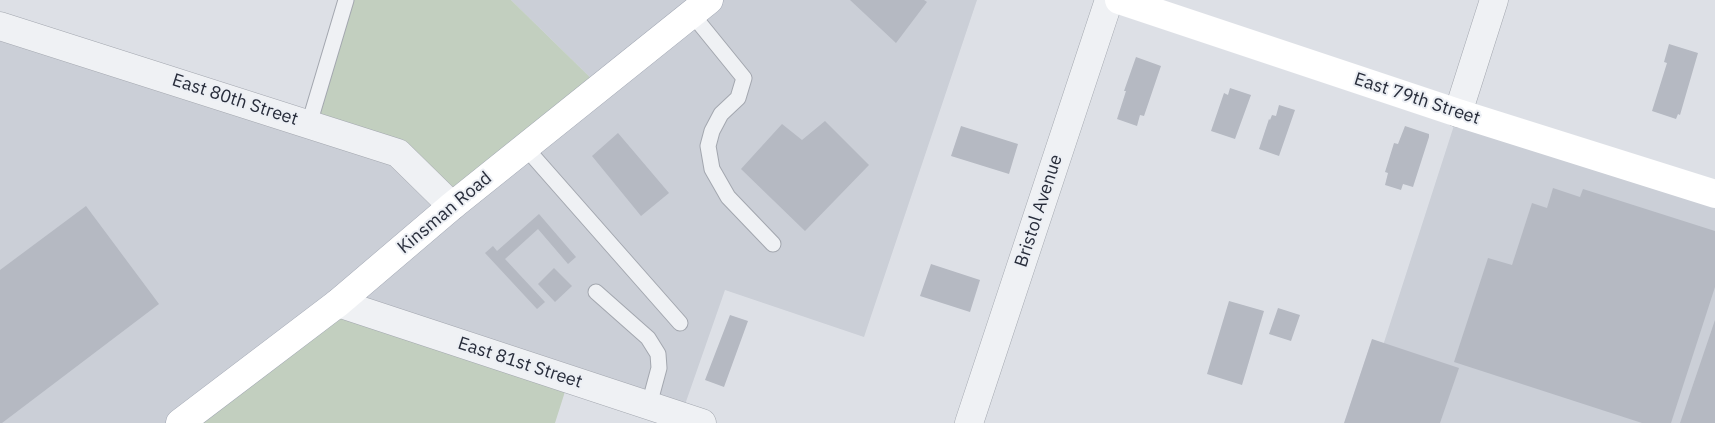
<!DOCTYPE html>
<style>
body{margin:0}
canvas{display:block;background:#dde0e6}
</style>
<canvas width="1715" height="423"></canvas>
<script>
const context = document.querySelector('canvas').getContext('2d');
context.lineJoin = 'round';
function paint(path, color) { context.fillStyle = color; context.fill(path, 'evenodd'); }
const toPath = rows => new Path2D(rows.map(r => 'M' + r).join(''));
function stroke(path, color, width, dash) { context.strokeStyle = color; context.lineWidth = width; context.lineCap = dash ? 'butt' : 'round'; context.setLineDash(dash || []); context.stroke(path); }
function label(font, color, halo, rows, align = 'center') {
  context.font = font + ' "IBM Plex Sans",sans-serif'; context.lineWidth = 4; context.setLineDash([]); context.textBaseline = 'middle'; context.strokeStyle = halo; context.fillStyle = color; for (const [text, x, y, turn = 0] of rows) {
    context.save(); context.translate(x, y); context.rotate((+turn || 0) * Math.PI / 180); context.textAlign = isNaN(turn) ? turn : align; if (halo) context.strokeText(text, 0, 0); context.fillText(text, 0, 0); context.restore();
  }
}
const built = toPath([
 [511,0,977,0,864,337,725,290,681,416,338,303,180,423,0,423,0,26,301,121,600,87],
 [1458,113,1715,194,1715,423,1358,423]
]);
const green = toPath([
 [346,0,511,0,600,87,452,206,398,153,309,124],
 [338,303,569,379,555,423,180,423]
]);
const building = toPath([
 [850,0,924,0,927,2,896,43],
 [1669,44,1698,53,1680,115,1678,114,1676,119,1652,111,1667,63,1664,62],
 [1136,57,1161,66,1144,116,1140,115,1137,126,1117,119,1126,91,1124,91],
 [1230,88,1251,95,1235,139,1211,131,1224,93,1228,95],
 [1279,105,1295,110,1279,156,1259,149,1269,119,1270,120,1272,115,1276,116],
 [825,121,869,165,805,231,741,169,782,124,802,140],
 [961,126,1018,144,1009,174,951,156],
 [1405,126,1429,134,1429,137,1413,187,1403,184,1401,190,1385,185,1388,173,1385,172,1394,143,1398,144],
 [618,133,669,193,641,216,592,156],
 [1553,188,1580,197,1583,189,1715,231,1715,287,1671,423,1642,423,1454,362,1488,258,1512,265,1532,203,1547,208],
 [86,206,159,304,2,423,0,423,0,270],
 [539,214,576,257,568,264,538,229,505,259,545,302,537,309,485,253,493,246,497,251],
 [931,264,980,280,970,312,920,296],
 [554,268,572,286,555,302,538,284],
 [1229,301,1264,311,1242,385,1207,374],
 [1278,308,1300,315,1291,341,1269,334],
 [730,315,748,321,724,387,705,380],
 [1715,320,1715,423,1680,423],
 [1372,339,1459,368,1440,423,1344,423]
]);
const lane = toPath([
 [692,14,744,78,738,98,721,114,712,131,708,146,712,169,728,197,773,244],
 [309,124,346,0],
 [525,147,680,323],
 [596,292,648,338,658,354,659,368,649,405]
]);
const street = toPath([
 [0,26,398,153,452,206],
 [1458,113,1494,0],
 [338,303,702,423],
 [969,423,1109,0]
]);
const secondary = toPath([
 [1119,0,1458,113,1715,194]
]);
const primary = toPath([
 [180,423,338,303,452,206,709,0]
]);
const streetNames = [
 ["East 79th Street",1417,99,18],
 ["East 80th Street",235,100,18],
 ["Bristol Avenue",1039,211,-72],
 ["Kinsman Road",445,213,-40],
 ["East 81st Street",520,363,18]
];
paint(built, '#cbcfd7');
paint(green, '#c2cfbf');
paint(building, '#b5b9c2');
stroke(lane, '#a3a7af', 17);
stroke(street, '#a3a7af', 29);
stroke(primary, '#9da3b0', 29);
stroke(lane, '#eff1f4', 15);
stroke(street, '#eff1f4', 28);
stroke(secondary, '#fff', 28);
stroke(primary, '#fff', 28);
label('18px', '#282d3b', '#eceff4', streetNames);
</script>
